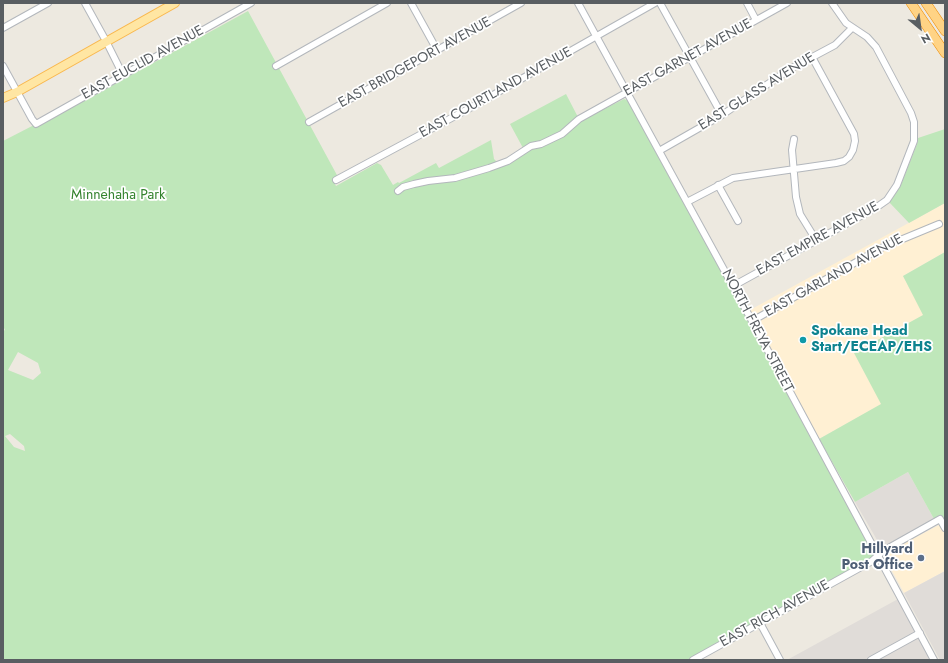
<!DOCTYPE html>
<style>
body{margin:0}
#map{position:relative;width:948px;height:663px;overflow:hidden;background:#ede9e0;font-family:Jost,sans-serif}
canvas{display:block}
.frame{position:absolute;inset:0;border:4px solid #595e62;pointer-events:none}
.north{position:absolute;left:900px;top:8px;width:40px;height:40px;-webkit-text-stroke:3px #fff;paint-order:stroke;rotate:151deg;font-size:11px;font-weight:700;line-height:16px;text-align:center;color:#595e62}
.north::after{content:'';display:block;margin:auto;width:14px;height:18px;background:#595e62;clip-path:polygon(50% 0,100% 100%,50% 72%,0 100%)}
</style>
<div id="map">
<canvas width="948" height="663"></canvas>
<div class="frame"></div>
<div class="north">N</div>
</div>
<script>
const context = document.querySelector('canvas').getContext('2d');
context.lineJoin = 'round';
function paint(path, color) { context.fillStyle = color; context.fill(path, 'evenodd'); }
const toPath = rows => new Path2D(rows.map(r => 'M' + r).join(''));
function stroke(path, color, width, dash) { context.strokeStyle = color; context.lineWidth = width; context.lineCap = dash ? 'butt' : 'round'; context.setLineDash(dash || []); context.stroke(path); }
function label(font, color, halo, rows, align = 'center') {
  context.font = font + ' Jost,sans-serif'; context.lineWidth = 3.5; context.setLineDash([]); context.textBaseline = 'middle'; context.strokeStyle = halo; context.fillStyle = color; for (const [text, x, y, turn = 0] of rows) {
    context.save(); context.translate(x, y); context.rotate((+turn || 0) * Math.PI / 180); context.textAlign = isNaN(turn) ? turn : align; if (halo) context.strokeText(text, 0, 0); context.fillText(text, 0, 0); context.restore();
  }
}
const commercial = toPath([
 [945,203,945,252,903,276,924,315,854,353,882,404,819,439,750,310],
 [939,525,942,527,945,533,945,571,904,593,885,558,885,555,886,553]
]);
const industrial = toPath([
 [908,472,934,519,885,546,880,545,855,502],
 [945,571,945,660,940,660,904,593],
 [898,599,932,660,787,660]
]);
const green = toPath([
 [248,11,338,177,333,180,336,186,377,163,381,165,393,185,398,182,399,183,436,163,439,168,491,140,494,159,498,163,523,148,510,124,566,94,580,121,624,99,629,101,872,551,873,554,871,559,687,660,3,660,3,331,5,330,3,326,3,141,36,124,40,125],
 [18,352,38,363,41,373,33,380,8,370],
 [10,434,24,446,25,451,14,447,5,436],
 [945,129,945,203,909,223,889,202,900,187,917,144,918,138],
 [945,252,945,521,941,515,934,519,908,472,855,502,819,439,881,404,854,353,923,315,903,276]
]);
const minor = toPath([
 [85,3,106,41,123,75],
 [411,3,437,50],
 [578,3,752,321,934,660],
 [660,3,722,115],
 [747,3,756,20],
 [3,28,48,3],
 [3,66,32,119,36,124,251,3],
 [276,66,387,3],
 [309,122,521,3],
 [794,139,792,150,796,197,800,214,816,240],
 [659,151,722,115,790,69,835,45,852,28],
 [336,180,470,108,655,3],
 [718,185,738,221],
 [398,191,403,187,414,184,428,181,455,178,489,168,508,161,531,146,541,144,562,134,579,119,787,3],
 [687,202,733,178,836,163,844,161,849,157,853,150,855,141,854,134,812,57],
 [733,286,877,207,887,200,897,185,914,141,914,122,911,113,876,47,867,37,846,23,832,3],
 [752,321,881,248,939,224],
 [760,623,780,660],
 [693,660,872,561,883,551,940,519,945,528],
 [871,660,920,633]
]);
const major = toPath([
 [3,98,17,92,175,3]
]);
const highway = toPath([
 [911,3,945,53],
 [926,3,945,31]
]);
const markers = [
 [803,340,4,"#0f9aa8"],
 [921,558,4,"#5c6f8a"]
];
const streetNames = [
 ["EAST GARNET AVENUE",688,58,-29],
 ["EAST EUCLID AVENUE",143,63,-29],
 ["EAST BRIDGEPORT AVENUE",415,63,-29],
 ["EAST GLASS AVENUE",757,92,-32],
 ["EAST COURTLAND AVENUE",496,93,-29],
 ["EAST EMPIRE AVENUE",818,239,-29],
 ["EAST GARLAND AVENUE",834,276,-29],
 ["NORTH FREYA STREET",757,331,62],
 ["EAST RICH AVENUE",775,614,-29]
];
const parkNames = [
 ["Minnehaha Park",118,196]
];
const cultureNames = [
 ["Spokane Head",811,332],
 ["Start/ECEAP/EHS",811,348]
];
const serviceNames = [
 ["Hillyard",913,550],
 ["Post Office",913,566]
];
paint(commercial, '#fff0d3');
paint(industrial, '#e0dcd8');
paint(green, '#bfe7ba');
stroke(minor, '#b3b7bc', 8);
stroke(major, '#f9b74c', 10);
stroke(highway, '#ed8a00', 10);
stroke(minor, '#fff', 6);
stroke(major, '#ffe6a3', 8);
stroke(highway, '#ffd385', 9);
for (const [x, y, r, color] of markers) { const dot = new Path2D(); dot.arc(x, y, r, 0, 2 * Math.PI); context.fillStyle = color; context.fill(dot); stroke(dot, '#fff', 1.5); }
label('14px', '#595e62', '#fff', streetNames);
label('14px', '#34832e', '#fff', parkNames);
label('bold 14px', '#0d838f', '#fff', cultureNames, 'left');
label('bold 14px', '#4e5e75', '#fff', serviceNames, 'right');
</script>
